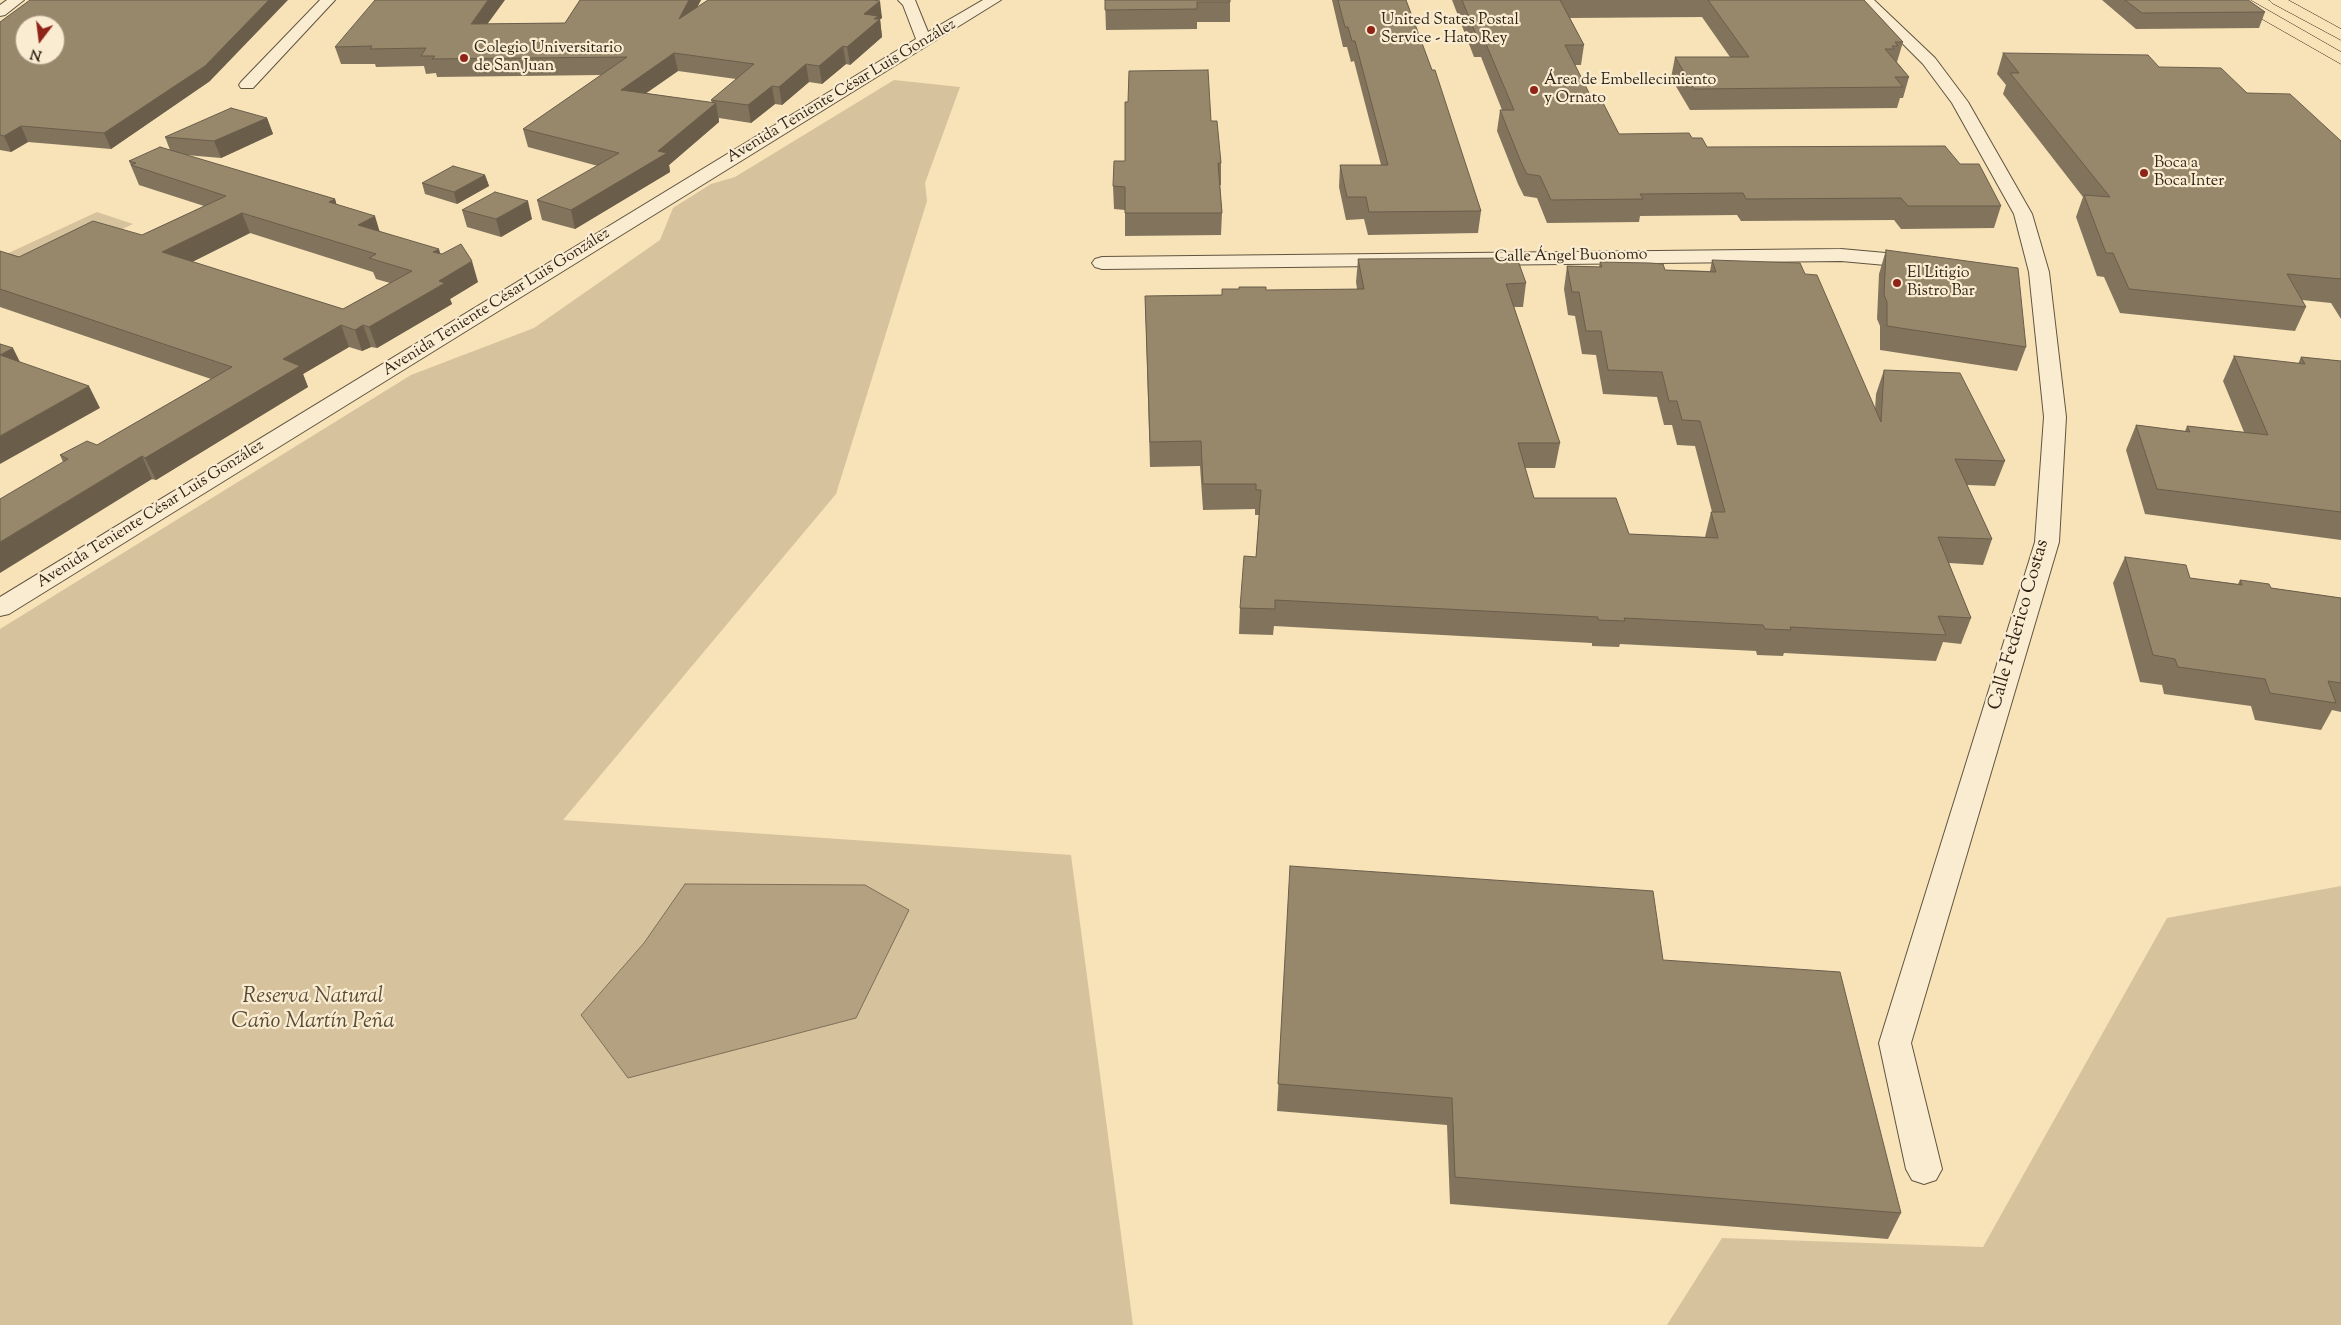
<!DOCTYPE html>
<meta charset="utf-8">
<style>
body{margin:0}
#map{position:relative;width:2341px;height:1325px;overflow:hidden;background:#f8e2b8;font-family:"Sorts Mill Goudy",serif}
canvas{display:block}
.north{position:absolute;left:15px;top:15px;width:50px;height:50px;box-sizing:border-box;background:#faecd1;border:1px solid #a89c87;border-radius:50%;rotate:195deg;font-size:14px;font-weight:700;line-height:20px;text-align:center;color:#2e2417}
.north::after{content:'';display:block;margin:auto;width:18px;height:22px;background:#8f2418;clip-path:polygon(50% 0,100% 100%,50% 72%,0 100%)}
</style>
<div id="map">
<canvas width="2341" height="1325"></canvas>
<div class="north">N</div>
</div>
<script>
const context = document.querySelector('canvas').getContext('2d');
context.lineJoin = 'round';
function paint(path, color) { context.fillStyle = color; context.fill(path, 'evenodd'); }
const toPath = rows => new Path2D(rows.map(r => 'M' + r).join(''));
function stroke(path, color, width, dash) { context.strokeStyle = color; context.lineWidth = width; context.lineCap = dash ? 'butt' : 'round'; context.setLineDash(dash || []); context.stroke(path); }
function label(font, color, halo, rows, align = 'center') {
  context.font = font + ' "Sorts Mill Goudy",serif'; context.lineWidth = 4.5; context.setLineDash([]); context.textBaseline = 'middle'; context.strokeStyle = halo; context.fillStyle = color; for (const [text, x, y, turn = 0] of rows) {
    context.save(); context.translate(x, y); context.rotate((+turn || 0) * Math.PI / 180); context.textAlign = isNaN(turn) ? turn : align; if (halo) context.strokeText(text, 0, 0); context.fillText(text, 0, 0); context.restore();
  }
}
const green = toPath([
 [894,80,960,87,925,183,927,201,836,494,563,820,1071,855,1133,1325,0,1325,0,629,411,375,534,328,660,240,673,208,711,184,735,177],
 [97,212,133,224,36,270,0,257],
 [2341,886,2341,1325,1667,1325,1722,1238,1983,1247,2167,918]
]);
const water = toPath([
 [685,884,865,885,909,910,856,1018,628,1078,581,1015,644,943,685,884]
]);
const street = toPath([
 [7,0,24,0,5,15,0,16,0,5,7,0],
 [320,0,335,0,253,88,241,88,239,85,241,82,320,0],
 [898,0,915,0,928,32,983,0,1001,0,9,614,0,616,0,597,916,39,903,5,898,0],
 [1859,0,1874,0,1935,58,1968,102,2032,214,2049,272,2066,417,2059,542,1911,1043,1942,1169,1936,1180,1924,1184,1912,1180,1906,1169,1879,1043,2035,542,2044,417,2029,272,2014,214,1952,103,1923,64,1859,0],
 [1841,249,1919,256,1926,258,1929,262,1926,266,1919,268,1841,261,1102,269,1095,267,1092,263,1095,259,1102,257,1841,249]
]);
const highway = toPath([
 [2231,0,2250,0,2341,52,2341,64,2234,3,2231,0],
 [2269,0,2288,0,2341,29,2341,40,2272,3,2269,0]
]);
const wall = toPath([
 [580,0,701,0,697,7,878,1,882,18,880,19,882,37,850,65,846,64,822,84,809,82,782,105,775,104,751,123,719,118,719,122,669,165,670,172,575,229,542,220,537,200,598,166,528,147,523,129,601,75,437,77,436,73,426,74,424,66,376,67,375,64,341,64,335,47,488,24,565,23],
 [678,71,736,79,711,100,712,103,646,93],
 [1105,0,1230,2,1230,22,1197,22,1197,29,1106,30],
 [1332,0,1406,0,1481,211,1478,233,1368,235,1364,219,1346,220,1339,187,1340,165,1381,165,1354,61,1351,62,1347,47,1343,47],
 [1452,0,1864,0,1903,42,1897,62,1909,77,1903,98,1900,98,1897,108,1690,110,1671,78,1675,57,1730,57,1702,17,1570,18,1584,45,1581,65,1575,65,1590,95,1619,134,1692,138,1707,147,1960,164,2001,206,1994,228,1901,229,1894,220,1741,221,1737,215,1640,216,1639,222,1547,223,1537,198,1524,196,1518,184,1497,131,1500,110,1502,110,1481,57,1474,57],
 [2102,0,2248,0,2265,12,2259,28,2136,29],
 [0,22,210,81,111,149,28,142,11,152,0,150],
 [2003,53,2159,67,2247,93,2341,141,2341,319,2331,303,2302,300,2306,307,2295,331,2120,313,2104,277,2097,276,2076,217,2083,197,2003,94,2006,85,1997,74],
 [267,118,273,134,221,158,186,155,335,199,336,204,379,231,440,254,478,282,450,299,452,304,377,348,371,347,362,351,349,347,303,374,308,387,156,480,63,462,60,455,97,445,211,379,0,307,0,251,19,257,142,235,204,206,139,185,129,161,170,150,165,137],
 [250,233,373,272,376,279,390,283,343,309,192,262],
 [1211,121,1221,163,1221,185,1220,185,1222,213,1221,235,1125,236,1125,210,1114,209,1113,186,1125,161],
 [485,175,489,186,457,204,425,194,422,183],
 [462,210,532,219,501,237,467,227],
 [1886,250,2026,347,2017,371,1880,350,1880,326,1877,319,1879,274],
 [1358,259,1526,283,1523,307,1514,307,1560,443,1555,468,1525,468,1534,498,1629,534,1705,537,1711,512,1712,512,1695,446,1677,445,1672,425,1664,425,1657,397,1603,394,1596,355,1582,354,1575,316,1568,315,1564,289,1567,266,1599,267,1600,262,1665,270,1710,271,1712,260,1805,274,1875,410,1876,394,1884,370,2005,461,1995,486,1967,485,1992,539,1983,565,1949,563,1971,618,1961,644,1943,642,1936,661,1784,653,1783,656,1757,655,1756,651,1620,644,1619,647,1592,646,1592,643,1274,626,1273,635,1239,634,1240,608,1256,557,1259,515,1255,515,1255,509,1203,510,1200,466,1150,467,1145,296,1222,295,1222,289,1266,290,1357,289,1356,282],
 [2234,356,2298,364,2301,357,2341,361,2341,540,2145,514,2126,450,2136,425,2185,431,2187,426,2244,432,2223,381],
 [2125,557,2190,578,2238,584,2240,580,2271,588,2341,598,2341,712,2332,710,2321,730,2255,720,2251,706,2164,694,2162,685,2140,682,2113,583],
 [1289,893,1663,960,1901,1213,1888,1239,1450,1204,1447,1125,1277,1111]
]);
const shadedWall = toPath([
 [269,0,288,0,210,81,111,149,104,133],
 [488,0,505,0,475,41,471,24],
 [689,0,701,0,682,37,679,19],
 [874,0,878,0,878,2,880,1,882,18,878,21,880,19,882,37,850,65,847,47,864,14],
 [843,46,846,64,822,84,819,66],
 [674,53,678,71,625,108,621,90],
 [806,64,809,82,782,105,779,87],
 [772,86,775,104,751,123,748,105],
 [716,103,719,122,669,165,670,172,575,229,571,210,658,151],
 [267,118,273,134,221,158,214,141],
 [21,126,28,142,11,152,4,136],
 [485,175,489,186,457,204,454,192],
 [335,199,341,219,329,202],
 [528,201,532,219,501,237,496,219],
 [242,213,250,233,170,273,162,252],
 [375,216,381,236,358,225],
 [439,249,445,270,433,252],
 [472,261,478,282,450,299,452,304,377,348,369,327,439,281],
 [341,325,349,347,303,374,308,387,156,480,145,458,283,359],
 [363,325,371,347,362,351,355,330],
 [13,348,24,370,0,355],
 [89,386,100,408,0,464,0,436],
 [142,456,152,479,0,573,0,542]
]);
const building = toPath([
 [30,0,269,0,205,66,104,133,21,126,4,136,0,135,0,22,30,0],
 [25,25,55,25,55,55,25,55,25,25],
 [375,0,488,0,471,24,565,23,580,0,689,0,679,19,708,0,874,0,880,1,864,14,878,16,874,19,880,19,847,47,843,46,819,66,806,64,779,87,772,86,748,105,711,100,754,64,674,53,621,90,716,103,658,151,667,153,571,210,537,200,619,153,523,129,627,57,432,59,435,56,421,56,426,48,370,49,372,46,335,47,375,0],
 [1105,0,1230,0,1230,2,1197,2,1197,9,1105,10,1105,0],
 [1338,0,1406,0,1432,70,1435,70,1481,211,1369,212,1366,197,1347,197,1340,165,1388,165,1355,41,1352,41,1348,27,1345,27,1338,0],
 [1462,0,1560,0,1584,45,1565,45,1590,95,1599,95,1619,134,1689,133,1692,138,1702,138,1707,147,1945,146,1960,164,1979,164,2001,206,1908,206,1901,198,1746,199,1743,193,1640,194,1643,199,1551,200,1540,176,1527,174,1521,162,1500,110,1514,110,1483,37,1477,37,1462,0],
 [1708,0,1864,0,1903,42,1895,42,1898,46,1892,46,1894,49,1885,49,1909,77,1895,77,1903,87,1694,89,1675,57,1749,57,1708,0],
 [2125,0,2248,0,2265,12,2142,13,2125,0],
 [2003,53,2148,55,2159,67,2221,68,2247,93,2290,94,2341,141,2341,279,2287,274,2306,307,2129,289,2113,253,2106,253,2084,195,2110,197,2010,73,2019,73,2003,53],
 [1208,70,1211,121,1217,121,1221,163,1218,163,1222,213,1125,213,1125,187,1113,186,1114,161,1125,161,1125,102,1128,102,1129,71,1208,70],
 [231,108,267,118,214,141,165,137,231,108],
 [160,147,335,199,329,202,375,216,358,225,439,249,433,252,442,254,461,244,472,261,439,281,445,283,369,327,363,325,355,330,341,325,283,359,300,366,145,458,142,456,0,542,0,499,68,459,60,455,87,441,97,445,232,367,0,289,0,251,19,257,93,221,142,235,226,196,131,165,136,163,129,161,160,147],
 [242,213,376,254,369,258,412,271,343,309,162,252,242,213],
 [453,166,485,175,454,192,422,183,453,166],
 [495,192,528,201,496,219,462,210,495,192],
 [1886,250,2018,268,2026,347,1887,326,1887,302,1884,295,1886,250],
 [1517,258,1526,283,1506,284,1560,443,1518,443,1534,498,1616,498,1629,534,1718,538,1711,512,1725,512,1700,421,1682,420,1677,401,1669,401,1662,372,1608,370,1601,331,1586,331,1579,292,1572,292,1567,266,1602,267,1600,262,1650,263,1663,264,1665,270,1716,272,1712,260,1800,263,1805,274,1817,275,1881,422,1884,370,1960,373,2005,461,1955,459,1992,539,1938,537,1971,618,1938,616,1946,635,1790,627,1791,630,1765,629,1763,625,1624,618,1625,621,1598,620,1598,617,1275,600,1275,609,1240,608,1244,556,1256,557,1261,490,1256,490,1256,484,1203,484,1201,441,1150,442,1145,296,1222,295,1222,289,1239,289,1239,287,1266,287,1266,290,1364,289,1358,259,1517,258],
 [0,344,13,348,0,355,89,386,0,436,0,344],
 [2234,356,2305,364,2301,357,2341,361,2341,512,2157,489,2136,425,2190,432,2187,426,2268,435,2234,356],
 [2125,557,2186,565,2190,578,2242,585,2240,580,2269,584,2271,588,2341,598,2341,683,2328,681,2336,703,2270,693,2265,679,2178,667,2175,659,2153,655,2125,557],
 [1290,866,1653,891,1663,960,1840,972,1901,1213,1455,1177,1452,1098,1278,1084,1290,866]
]);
const markers = [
 [1371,30,5,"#8f2418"],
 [464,58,5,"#8f2418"],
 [1534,90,5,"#8f2418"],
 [2144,173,5,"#8f2418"],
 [1897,283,5,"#8f2418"]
];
const farPoinames = [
 ["United States Postal",1381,21],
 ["Service - Hato Rey",1381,39],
 ["Colegio Universitario",474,49],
 ["de San Juan",474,67],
 ["Área de Embellecimiento",1544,81],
 ["y Ornato",1544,99],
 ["Boca a",2154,164],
 ["Boca Inter",2154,182],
 ["El Litigio",1907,274],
 ["Bistro Bar",1907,292]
];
const farStreetnames = [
 ["Avenida Teniente César Luis González",842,92,-31],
 ["Calle Ángel Buonomo",1571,257,-1],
 ["Avenida Teniente César Luis González",497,303,-32],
 ["Avenida Teniente César Luis González",151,515,-32]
];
const streetNames = [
 ["Calle Federico Costas",2020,625,-74]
];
const nearParknames = [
 ["Reserva Natural",313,998],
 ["Caño Martín Peña",313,1023]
];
paint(green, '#d6c29d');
paint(water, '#b3a181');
stroke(water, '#7e6f57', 1);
stroke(street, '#60543f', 2);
stroke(highway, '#2e2417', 1);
paint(street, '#faecd1');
paint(highway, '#f8e2b8');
paint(wall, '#82745c');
paint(shadedWall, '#6a5e4b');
paint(building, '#97876b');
stroke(building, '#6a5e4b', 1);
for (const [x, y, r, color] of markers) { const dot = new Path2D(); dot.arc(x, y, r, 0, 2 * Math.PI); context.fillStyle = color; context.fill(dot); stroke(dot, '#faecd1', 2); }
label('16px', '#2e2417', '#faecd1', farPoinames, 'left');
label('16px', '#2e2417', '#faecd1', farStreetnames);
label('19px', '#2e2417', '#faecd1', streetNames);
label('italic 22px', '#584c38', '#faecd1', nearParknames);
</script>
